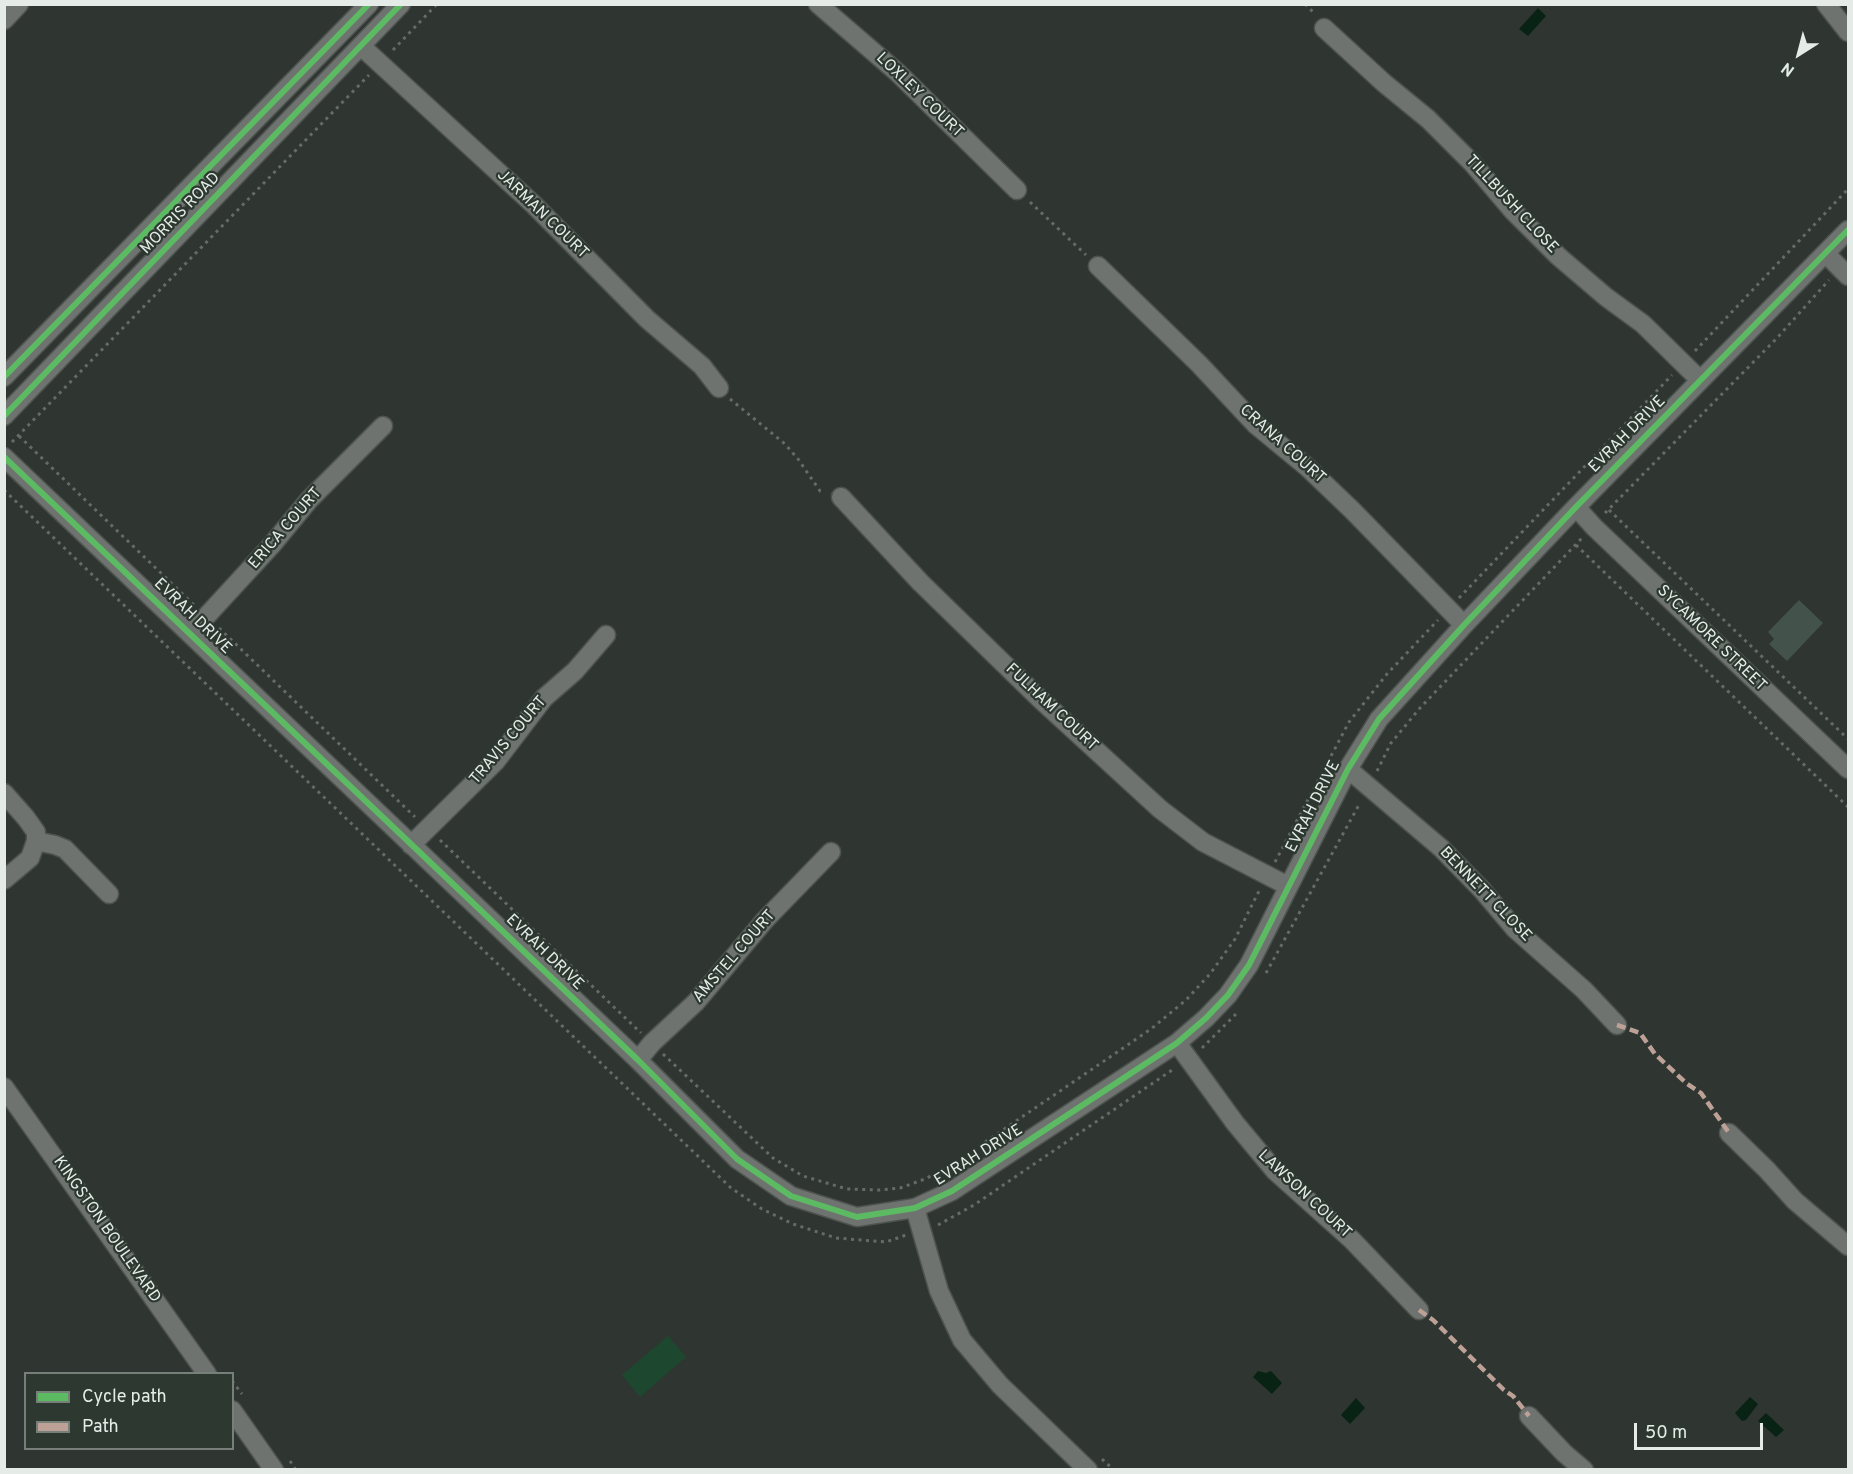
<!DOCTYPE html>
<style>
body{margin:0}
#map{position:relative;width:1853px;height:1474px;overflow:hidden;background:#2f3531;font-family:Overpass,sans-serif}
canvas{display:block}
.frame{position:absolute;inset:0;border:6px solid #e5ece7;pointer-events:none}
.legend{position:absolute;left:24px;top:1372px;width:210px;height:78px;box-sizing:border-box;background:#2c3830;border:2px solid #768079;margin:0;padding:8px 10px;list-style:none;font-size:18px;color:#e5ece7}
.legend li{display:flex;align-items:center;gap:12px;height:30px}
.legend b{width:30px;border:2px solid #768079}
.north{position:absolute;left:1769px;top:24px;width:60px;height:60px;-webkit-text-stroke:4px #2c3830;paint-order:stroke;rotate:216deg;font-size:16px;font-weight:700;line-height:24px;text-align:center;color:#e5ece7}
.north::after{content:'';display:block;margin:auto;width:21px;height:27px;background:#e5ece7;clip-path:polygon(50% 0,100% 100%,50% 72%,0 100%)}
.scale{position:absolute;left:1634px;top:1423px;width:129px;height:27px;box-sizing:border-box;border:3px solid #e5ece7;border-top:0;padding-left:8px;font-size:18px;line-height:21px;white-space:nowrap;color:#e5ece7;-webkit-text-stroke:4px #2c3830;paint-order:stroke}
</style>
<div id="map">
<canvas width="1853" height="1474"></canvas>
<div class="frame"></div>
<ul class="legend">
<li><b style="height:8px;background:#5cba63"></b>Cycle path</li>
<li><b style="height:8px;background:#bda197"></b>Path</li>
</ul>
<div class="north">N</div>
<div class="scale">50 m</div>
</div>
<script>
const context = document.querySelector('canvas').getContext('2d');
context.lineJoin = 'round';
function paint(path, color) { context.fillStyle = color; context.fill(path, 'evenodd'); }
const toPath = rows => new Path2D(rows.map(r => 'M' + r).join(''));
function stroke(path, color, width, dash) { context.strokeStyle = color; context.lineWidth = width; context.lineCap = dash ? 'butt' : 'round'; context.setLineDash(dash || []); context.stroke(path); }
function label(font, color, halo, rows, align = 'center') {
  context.font = font + ' Overpass,sans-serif'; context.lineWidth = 4.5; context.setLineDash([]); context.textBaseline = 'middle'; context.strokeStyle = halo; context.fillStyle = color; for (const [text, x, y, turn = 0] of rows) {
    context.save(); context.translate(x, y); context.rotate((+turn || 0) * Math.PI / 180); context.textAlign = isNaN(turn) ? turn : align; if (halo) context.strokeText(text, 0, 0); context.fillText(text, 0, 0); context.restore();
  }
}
const green = toPath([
 [668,1336,686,1357,640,1397,622,1375]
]);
const water = toPath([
 [1538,8,1546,16,1528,36,1519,29],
 [1258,1371,1266,1373,1271,1371,1282,1383,1272,1394,1253,1377],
 [1750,1397,1758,1404,1746,1420,1742,1421,1735,1413],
 [1356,1398,1365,1408,1350,1424,1341,1415],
 [1766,1413,1784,1430,1776,1437,1758,1421]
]);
const building = toPath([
 [1799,600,1823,623,1787,661,1769,644,1774,639,1768,632]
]);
const path = toPath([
 [1305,4,1314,13],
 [393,50,437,4],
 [1030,202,1086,255],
 [1695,351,1848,189],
 [730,399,785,444,798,459,820,491,824,492],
 [19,436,194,605],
 [12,442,369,75],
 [4,490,731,1188,762,1209,793,1224,836,1238,886,1242,906,1235],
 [1609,510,1848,739],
 [1605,513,1777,338,1829,280],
 [1576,545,1848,807],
 [1459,598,1672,375],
 [219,628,415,817],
 [1377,771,1391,743,1420,708,1582,538],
 [440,840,641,1033],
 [1275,862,1349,722,1387,674,1438,620],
 [1266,973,1360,803],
 [1202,1048,1238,1012],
 [663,1054,773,1158,803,1176,847,1189,879,1190,900,1188,925,1179,950,1166,1151,1029,1186,1000,1210,974,1235,939,1259,891],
 [938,1225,974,1205,1175,1068],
 [232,1381,242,1394],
 [1102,1459,1114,1470],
 [290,1461,296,1470]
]);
const minor = toPath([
 [818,4,898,73,1017,190],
 [1826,4,1848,32],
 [4,20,19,4],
 [1324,28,1384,83,1428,119,1473,164,1513,211,1558,256,1606,297,1643,324,1700,380],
 [361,46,533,204,647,319,702,366,719,388],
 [1826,254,1848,276],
 [1098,266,1199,364,1256,425,1307,467,1353,511,1464,625],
 [4,377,369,4],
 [4,416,401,4],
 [4,457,638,1060,737,1159,791,1196,857,1217,915,1208,952,1191,1177,1043,1206,1018,1228,995,1249,965,1348,769,1379,719,1464,625,1576,507,1848,230],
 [841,497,920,582,1039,698,1160,809,1203,842,1288,886],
 [1576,507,1594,527,1848,769],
 [190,634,271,546,309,500,383,426],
 [1348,769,1441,848,1482,890,1515,929,1584,990,1617,1025],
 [4,793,26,818,36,832,36,841,30,858,4,880],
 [36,841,55,845,65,849,109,894],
 [411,845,496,761,544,698,575,671,606,635],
 [1177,1043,1235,1123,1275,1171,1352,1240,1419,1310],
 [638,1060,652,1043,696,1002,765,920,831,852],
 [4,1087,207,1374],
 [1729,1133,1767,1170,1795,1201,1848,1246],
 [915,1208,939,1291,962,1340,1000,1385,1088,1470],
 [232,1410,274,1470],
 [1529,1416,1564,1453,1584,1470]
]);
const quiet = toPath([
 [1617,1025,1640,1033,1655,1054,1686,1083,1701,1093,1729,1133],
 [1419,1310,1433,1320,1504,1390,1513,1396,1529,1416]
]);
const cycleway = toPath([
 [4,377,369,4],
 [4,416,401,4],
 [4,457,638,1060,737,1159,791,1196,857,1217,915,1208,952,1191,1177,1043,1206,1018,1228,995,1249,965,1348,769,1379,719,1464,625,1576,507,1848,230]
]);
const streetNames = [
 ["LOXLEY COURT",919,96,44],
 ["TILLBUSH CLOSE",1511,205,47],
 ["MORRIS ROAD",181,214,-46],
 ["JARMAN COURT",542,215,44],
 ["EVRAH DRIVE",1628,435,-45],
 ["CRANA COURT",1282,445,42],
 ["ERICA COURT",286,529,-49],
 ["EVRAH DRIVE",192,617,44],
 ["SYCAMORE STREET",1711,639,44],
 ["FULHAM COURT",1051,708,43],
 ["TRAVIS COURT",509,741,-50],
 ["EVRAH DRIVE",1314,807,-63],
 ["BENNETT CLOSE",1485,895,46],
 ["EVRAH DRIVE",544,953,44],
 ["AMSTEL COURT",735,957,-49],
 ["EVRAH DRIVE",979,1156,-32],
 ["LAWSON COURT",1304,1195,43],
 ["KINGSTON BOULEVARD",106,1230,55]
];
paint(green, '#1d482f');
paint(water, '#082314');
paint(building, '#43534b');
stroke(minor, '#4d524f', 21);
stroke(path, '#666b67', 3, [3, 4.5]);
stroke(minor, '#6e7370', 18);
stroke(quiet, '#bda197', 4.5, [9, 4.5]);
stroke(cycleway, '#5cba63', 6);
label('16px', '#e5ece7', '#2c3830', streetNames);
</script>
